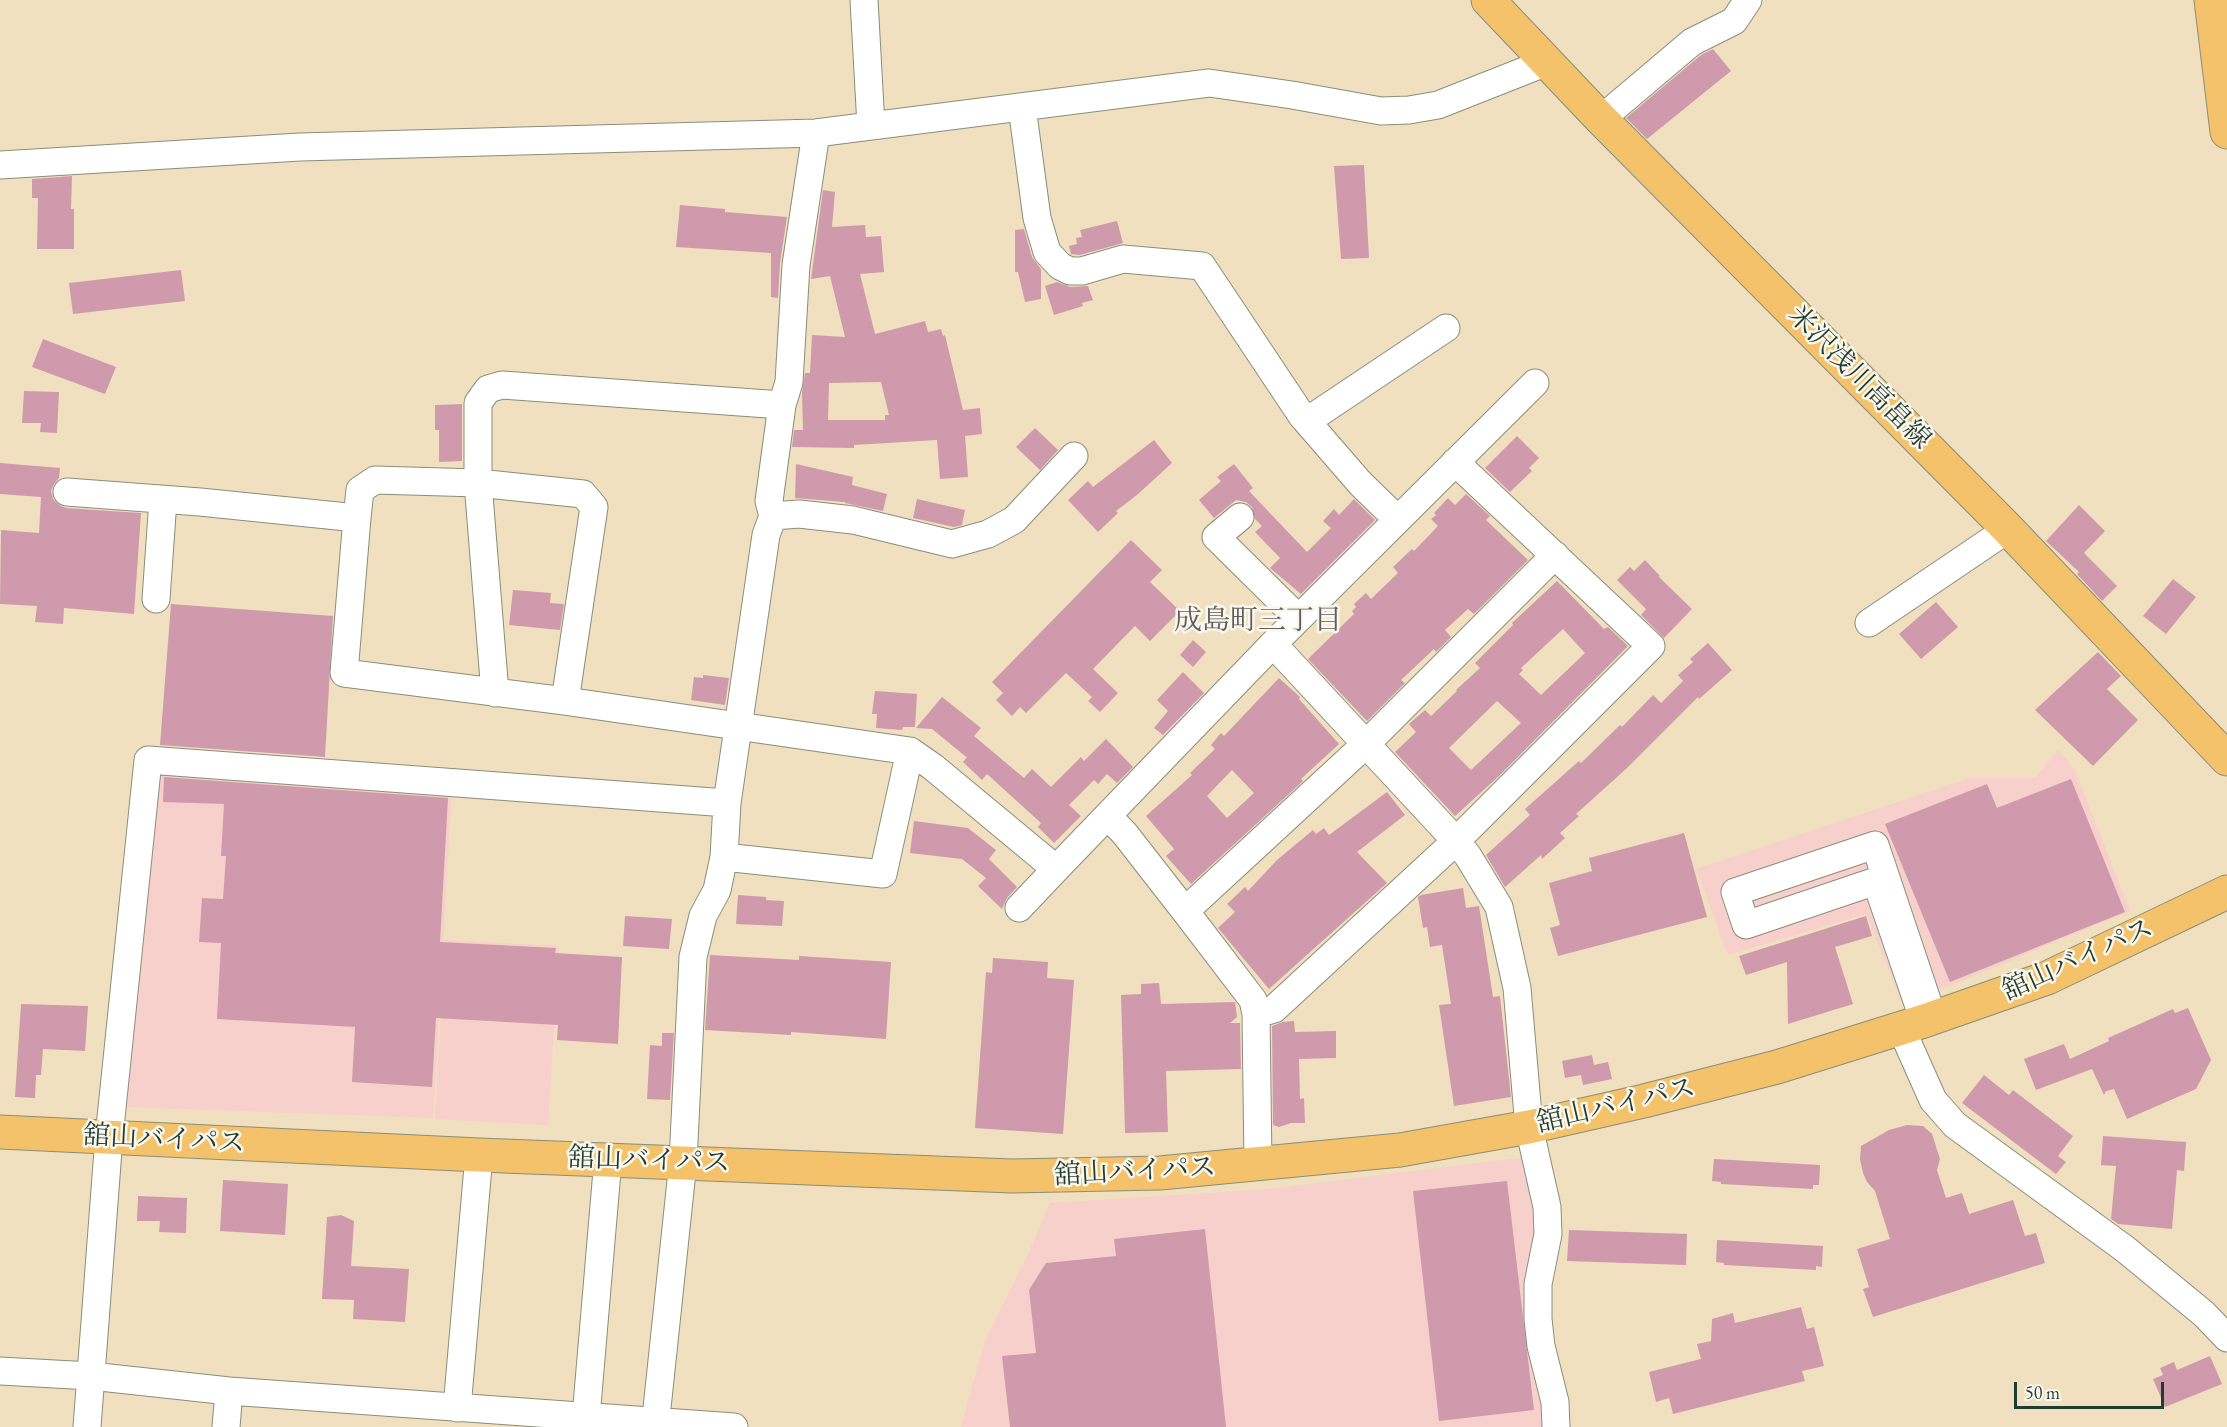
<!DOCTYPE html>
<meta charset="utf-8">
<style>
body{margin:0}
#map{position:relative;width:2227px;height:1427px;overflow:hidden;background:#f0e0c0;font-family:"EB Garamond",serif}
canvas{display:block}
.scale{position:absolute;left:2014px;top:1382px;width:150px;height:27px;box-sizing:border-box;border:3px solid #1f3d34;border-top:0;padding-left:8px;font-size:18px;line-height:21px;white-space:nowrap;color:#1f3d34;-webkit-text-stroke:4px #fbf7ec;paint-order:stroke}
</style>
<div id="map">
<canvas width="2227" height="1427"></canvas>
<div class="scale">50 m</div>
</div>
<script>
const context = document.querySelector('canvas').getContext('2d');
context.lineJoin = 'round';
function paint(path, color) { context.fillStyle = color; context.fill(path, 'evenodd'); }
const toPath = rows => new Path2D(rows.map(r => 'M' + r).join(''));
function stroke(path, color, width, dash) { context.strokeStyle = color; context.lineWidth = width; context.lineCap = dash ? 'butt' : 'round'; context.setLineDash(dash || []); context.stroke(path); }
function label(font, color, halo, rows, align = 'center') {
  context.font = font + ' "EB Garamond","Noto Serif JP",serif'; context.lineWidth = 5; context.setLineDash([]); context.textBaseline = 'middle'; context.strokeStyle = halo; context.fillStyle = color; for (const [text, x, y, turn = 0] of rows) {
    context.save(); context.translate(x, y); context.rotate((+turn || 0) * Math.PI / 180); context.textAlign = isNaN(turn) ? turn : align; if (halo) context.strokeText(text, 0, 0); context.fillText(text, 0, 0); context.restore();
  }
}
const built = toPath([
 [2058,750,2075,770,2130,911,1903,1005,1866,914,1728,955,1696,869,1970,778,2035,778],
 [150,764,452,788,433,1118,124,1107],
 [445,940,559,946,548,1125,435,1119],
 [1527,1157,1542,1205,1550,1427,961,1427,984,1343,1028,1254,1050,1203,1268,1189]
]);
const building = toPath([
 [1713,49,1731,71,1647,139,1626,118,1701,55],
 [1364,165,1369,258,1341,259,1334,166],
 [72,176,71,209,74,209,74,249,37,249,38,198,32,198,32,179],
 [823,190,835,192,832,227,865,225,866,237,881,236,884,272,860,274,875,334,925,321,928,332,941,329,943,336,945,335,963,410,980,408,982,434,965,436,968,477,940,479,937,440,854,445,854,448,792,447,794,430,803,430,802,392,805,373,810,373,812,335,845,337,830,276,811,279],
 [881,382,889,415,885,415,885,420,828,420,829,383],
 [680,205,725,209,725,212,787,217,780,263,778,298,771,297,771,253,676,247],
 [1117,221,1123,243,1080,255,1071,254,1069,246,1077,244,1076,238,1082,237,1080,230],
 [1024,229,1032,257,1041,269,1041,299,1025,302,1018,272,1015,272,1015,230],
 [181,270,185,301,73,314,69,283],
 [1057,282,1070,287,1088,286,1093,300,1082,303,1083,306,1054,315,1045,286],
 [43,339,116,367,105,394,32,367],
 [24,391,59,392,57,433,40,432,41,423,22,423],
 [462,404,462,461,439,462,439,430,435,430,435,405],
 [1035,428,1058,450,1040,470,1016,447],
 [1517,436,1539,458,1529,468,1532,471,1510,492,1485,468],
 [1154,440,1172,463,1137,495,1116,511,1118,513,1098,532,1068,500,1088,481,1093,487],
 [0,463,60,468,59,478,54,484,51,491,53,499,59,505,66,508,141,513,134,614,64,608,63,624,35,622,37,606,0,604,1,530,39,533,41,497,0,494],
 [796,464,853,477,852,485,887,494,883,511,845,503,845,502,795,498],
 [1234,464,1253,488,1249,491,1307,552,1331,528,1323,521,1334,509,1339,515,1354,499,1375,520,1301,594,1270,568,1280,558,1255,532,1262,526,1255,519,1252,507,1246,502,1236,500,1214,518,1199,500,1221,481,1217,477],
 [1466,494,1490,516,1486,520,1528,560,1474,614,1468,609,1445,630,1451,637,1436,652,1434,649,1401,680,1405,683,1367,721,1308,659,1354,614,1352,611,1356,607,1354,604,1366,593,1371,599,1398,573,1393,567,1412,549,1414,551,1438,526,1431,519,1436,515,1434,513,1448,498,1455,505],
 [917,499,965,510,962,525,954,527,913,518],
 [2079,505,2105,531,2084,553,2117,586,2102,601,2077,574,2079,572,2046,541],
 [1131,540,1162,570,1150,582,1180,611,1150,641,1135,626,1093,669,1118,693,1100,712,1088,701,1092,697,1066,673,1026,713,1020,707,1012,716,996,700,1003,693,992,682],
 [1645,560,1660,576,1659,577,1692,609,1664,638,1641,615,1646,609,1617,580,1630,567,1634,571],
 [2173,579,2196,597,2166,634,2143,616],
 [1557,581,1604,629,1608,627,1628,646,1499,776,1455,816,1395,752,1416,732,1409,724,1425,710,1431,716,1457,691,1456,690,1480,668,1475,663,1513,625,1512,623],
 [1563,629,1585,653,1541,695,1519,674,1523,670,1521,668],
 [1497,701,1521,723,1471,770,1449,748],
 [513,590,551,593,550,603,564,604,560,630,509,625],
 [1936,602,1958,627,1921,659,1899,634],
 [171,604,333,616,325,757,160,745],
 [1193,640,1206,652,1193,667,1180,655],
 [1708,643,1732,670,1699,699,1698,697,1626,769,1576,814,1579,816,1560,833,1565,838,1542,859,1541,855,1505,887,1486,855,1530,815,1525,809,1579,761,1581,763,1620,725,1622,727,1653,695,1661,703,1683,681,1678,675,1693,662,1690,659],
 [2098,652,2121,676,2107,689,2138,720,2093,766,2035,710],
 [1183,672,1204,693,1163,735,1154,728,1168,711,1157,700],
 [703,675,729,678,725,705,691,700,694,677,703,678],
 [1279,678,1300,697,1299,699,1339,744,1301,779,1303,781,1191,884,1166,856,1174,849,1146,816,1192,775,1190,773,1215,749,1211,745,1221,733,1224,736],
 [1232,770,1254,793,1227,818,1207,796],
 [875,691,917,694,915,727,903,727,902,730,876,728,877,714,872,714],
 [942,697,981,728,974,736,1024,778,1032,769,1051,787,1081,757,1084,761,1106,739,1133,767,1117,783,1107,774,1098,784,1094,780,1069,805,1081,816,1054,843,1038,827,1041,823,987,774,982,780,963,762,967,757,965,756,932,729,916,728],
 [164,777,448,798,440,942,556,948,555,953,622,957,618,1044,557,1040,558,1025,436,1018,432,1087,352,1082,355,1027,217,1019,221,943,199,942,202,898,223,899,226,856,221,856,224,804,163,802],
 [2071,779,2125,912,1950,982,1885,824,1987,784,1997,808],
 [1387,792,1405,815,1357,852,1387,883,1269,989,1218,928,1235,912,1227,904,1245,887,1248,891,1277,860,1313,830,1316,834,1324,828,1329,835],
 [914,821,968,828,996,850,989,859,1017,887,1007,898,1002,909,978,886,986,878,962,859,910,853],
 [1684,833,1707,917,1558,956,1550,928,1560,925,1549,883,1592,871,1589,858],
 [1463,888,1466,908,1479,906,1493,997,1500,996,1511,1097,1454,1106,1439,1005,1451,1004,1442,945,1430,947,1427,927,1423,928,1418,897,1421,895],
 [738,895,766,897,766,900,784,901,782,926,736,924],
 [625,916,672,919,669,949,623,946],
 [1866,916,1872,936,1835,947,1853,1004,1788,1024,1787,962,1746,975,1739,956],
 [710,955,799,960,799,956,891,962,886,1039,791,1032,791,1035,705,1030],
 [993,958,1048,962,1047,978,1074,980,1063,1134,975,1128,986,972,992,973],
 [1159,983,1161,1004,1235,1002,1237,1017,1230,1023,1240,1023,1241,1069,1166,1071,1168,1132,1125,1133,1121,995,1141,994,1141,984],
 [21,1004,88,1006,85,1051,43,1049,41,1075,36,1075,35,1098,15,1097],
 [2188,1008,2211,1060,2196,1089,2127,1119,2114,1089,2106,1091,2104,1095,2092,1069,2036,1090,2024,1059,2064,1044,2070,1059,2109,1041,2108,1038,2173,1009,2175,1013],
 [1294,1021,1295,1032,1336,1031,1336,1058,1299,1059,1300,1099,1304,1098,1305,1123,1291,1123,1279,1127,1273,1125,1272,1026,1283,1022],
 [662,1033,674,1033,670,1100,647,1099,650,1045,662,1046],
 [1592,1055,1594,1065,1608,1062,1612,1079,1583,1085,1581,1075,1565,1078,1562,1061],
 [1984,1075,2009,1095,2013,1090,2073,1136,2058,1156,2066,1162,2056,1174,1962,1103],
 [1907,1125,1923,1126,1932,1134,1940,1159,1937,1170,1946,1198,1962,1193,1969,1214,2013,1200,2025,1236,2036,1233,2045,1263,1873,1317,1863,1289,1869,1287,1857,1249,1890,1239,1875,1191,1867,1182,1863,1173,1860,1159,1861,1146,1889,1130],
 [2103,1136,2186,1142,2184,1171,2177,1170,2172,1229,2118,1224,2111,1219,2116,1166,2101,1165],
 [1714,1159,1820,1165,1819,1185,1813,1185,1813,1189,1721,1184,1721,1182,1712,1181],
 [223,1180,288,1184,285,1235,220,1231],
 [1507,1181,1534,1410,1439,1421,1413,1191],
 [138,1196,187,1198,186,1233,159,1232,160,1221,137,1221],
 [341,1215,354,1221,351,1266,409,1269,405,1322,353,1319,354,1300,322,1299,327,1217],
 [1205,1229,1226,1427,1010,1427,1002,1356,1036,1353,1029,1290,1046,1263,1116,1256,1114,1239],
 [1569,1230,1687,1234,1686,1265,1567,1261],
 [1717,1240,1823,1246,1822,1267,1816,1266,1816,1270,1724,1265,1724,1263,1716,1262],
 [1801,1307,1807,1329,1814,1327,1824,1366,1802,1371,1805,1381,1673,1414,1669,1398,1656,1402,1649,1372,1701,1359,1697,1344,1711,1341,1712,1319,1733,1313,1735,1323],
 [2210,1356,2222,1384,2165,1407,2153,1379,2163,1375,2160,1368,2174,1362,2177,1370]
]);
const minor = toPath([
 [864,0,871,126],
 [1022,107,1037,218,1047,252,1060,266,1070,271,1082,271,1123,259,1202,266,1302,416,1360,483,1397,519],
 [1601,119,1692,42,1734,21,1748,0],
 [0,165,300,147,816,133,1209,83,1292,95,1381,111,1409,110,1438,105,1547,62],
 [1307,421,1446,328],
 [67,492,200,502,357,518,360,490,375,480,478,483,583,494,594,507,565,701],
 [773,516,769,501,782,405,789,382,796,265,816,133],
 [1240,517,1216,537,1298,618],
 [357,518,344,673,565,701,910,751,933,767,1056,869,1273,644,1535,383],
 [156,599,163,500],
 [1869,623,2008,529],
 [1273,644,1456,841,1468,856,1499,907,1517,988,1529,1127,1547,1207,1548,1234,1538,1284,1538,1319,1541,1346,1555,1402,1556,1427],
 [495,693,478,483,478,403,488,389,502,385,782,405],
 [1108,816,1125,834,1185,911,1253,1000,1256,1014,1258,1165],
 [724,857,883,874,910,751],
 [1019,908,1056,869],
 [1185,911,1366,744,1555,555],
 [1256,1014,1274,1009,1456,841,1651,646,1455,462],
 [1924,1021,1876,881,1746,925,1735,892,1875,845,1933,1018],
 [1901,1028,1933,1100,1955,1125,2125,1249,2204,1314,2227,1338],
 [0,1371,91,1376,229,1391,734,1427],
 [457,1408,479,1155],
 [586,1417,608,1159],
 [87,1427,109,1137,148,760,727,803],
 [226,1427,229,1391],
 [655,1427,683,1162,693,957,703,916,717,890,724,857,727,803,766,535,773,516,799,514,853,520,952,544,988,534,1014,520,1074,456]
]);
const major = toPath([
 [1488,0,1601,119,2008,529,2227,759],
 [2211,0,2227,132]
]);
const highway = toPath([
 [0,1132,479,1155,1012,1176,1160,1173,1400,1150,1529,1127,1644,1101,1777,1067,1924,1021,2047,978,2227,892]
]);
const streetNames = [
 ["米沢浅川高畠線",1859,378,45],
 ["舘山バイパス",2078,960,-24],
 ["舘山バイパス",1616,1106,-13],
 ["舘山バイパス",164,1140,3],
 ["舘山バイパス",649,1161,2],
 ["舘山バイパス",1135,1172,-3]
];
const neighbourhoodNames = [
 ["成島町三丁目",1258,621]
];
paint(built, '#f7d0cb');
paint(building, '#cf9aac');
stroke(minor, '#888e7a', 29);
stroke(major, '#888e7a', 35);
stroke(highway, '#888e7a', 35);
stroke(minor, '#fff', 27);
stroke(major, '#f4c26a', 33);
stroke(highway, '#f4c26a', 33);
label('27px', '#1f3d34', '#fbf7ec', streetNames);
label('28px', '#5d5e5e', '#fbf7ec', neighbourhoodNames);
</script>
